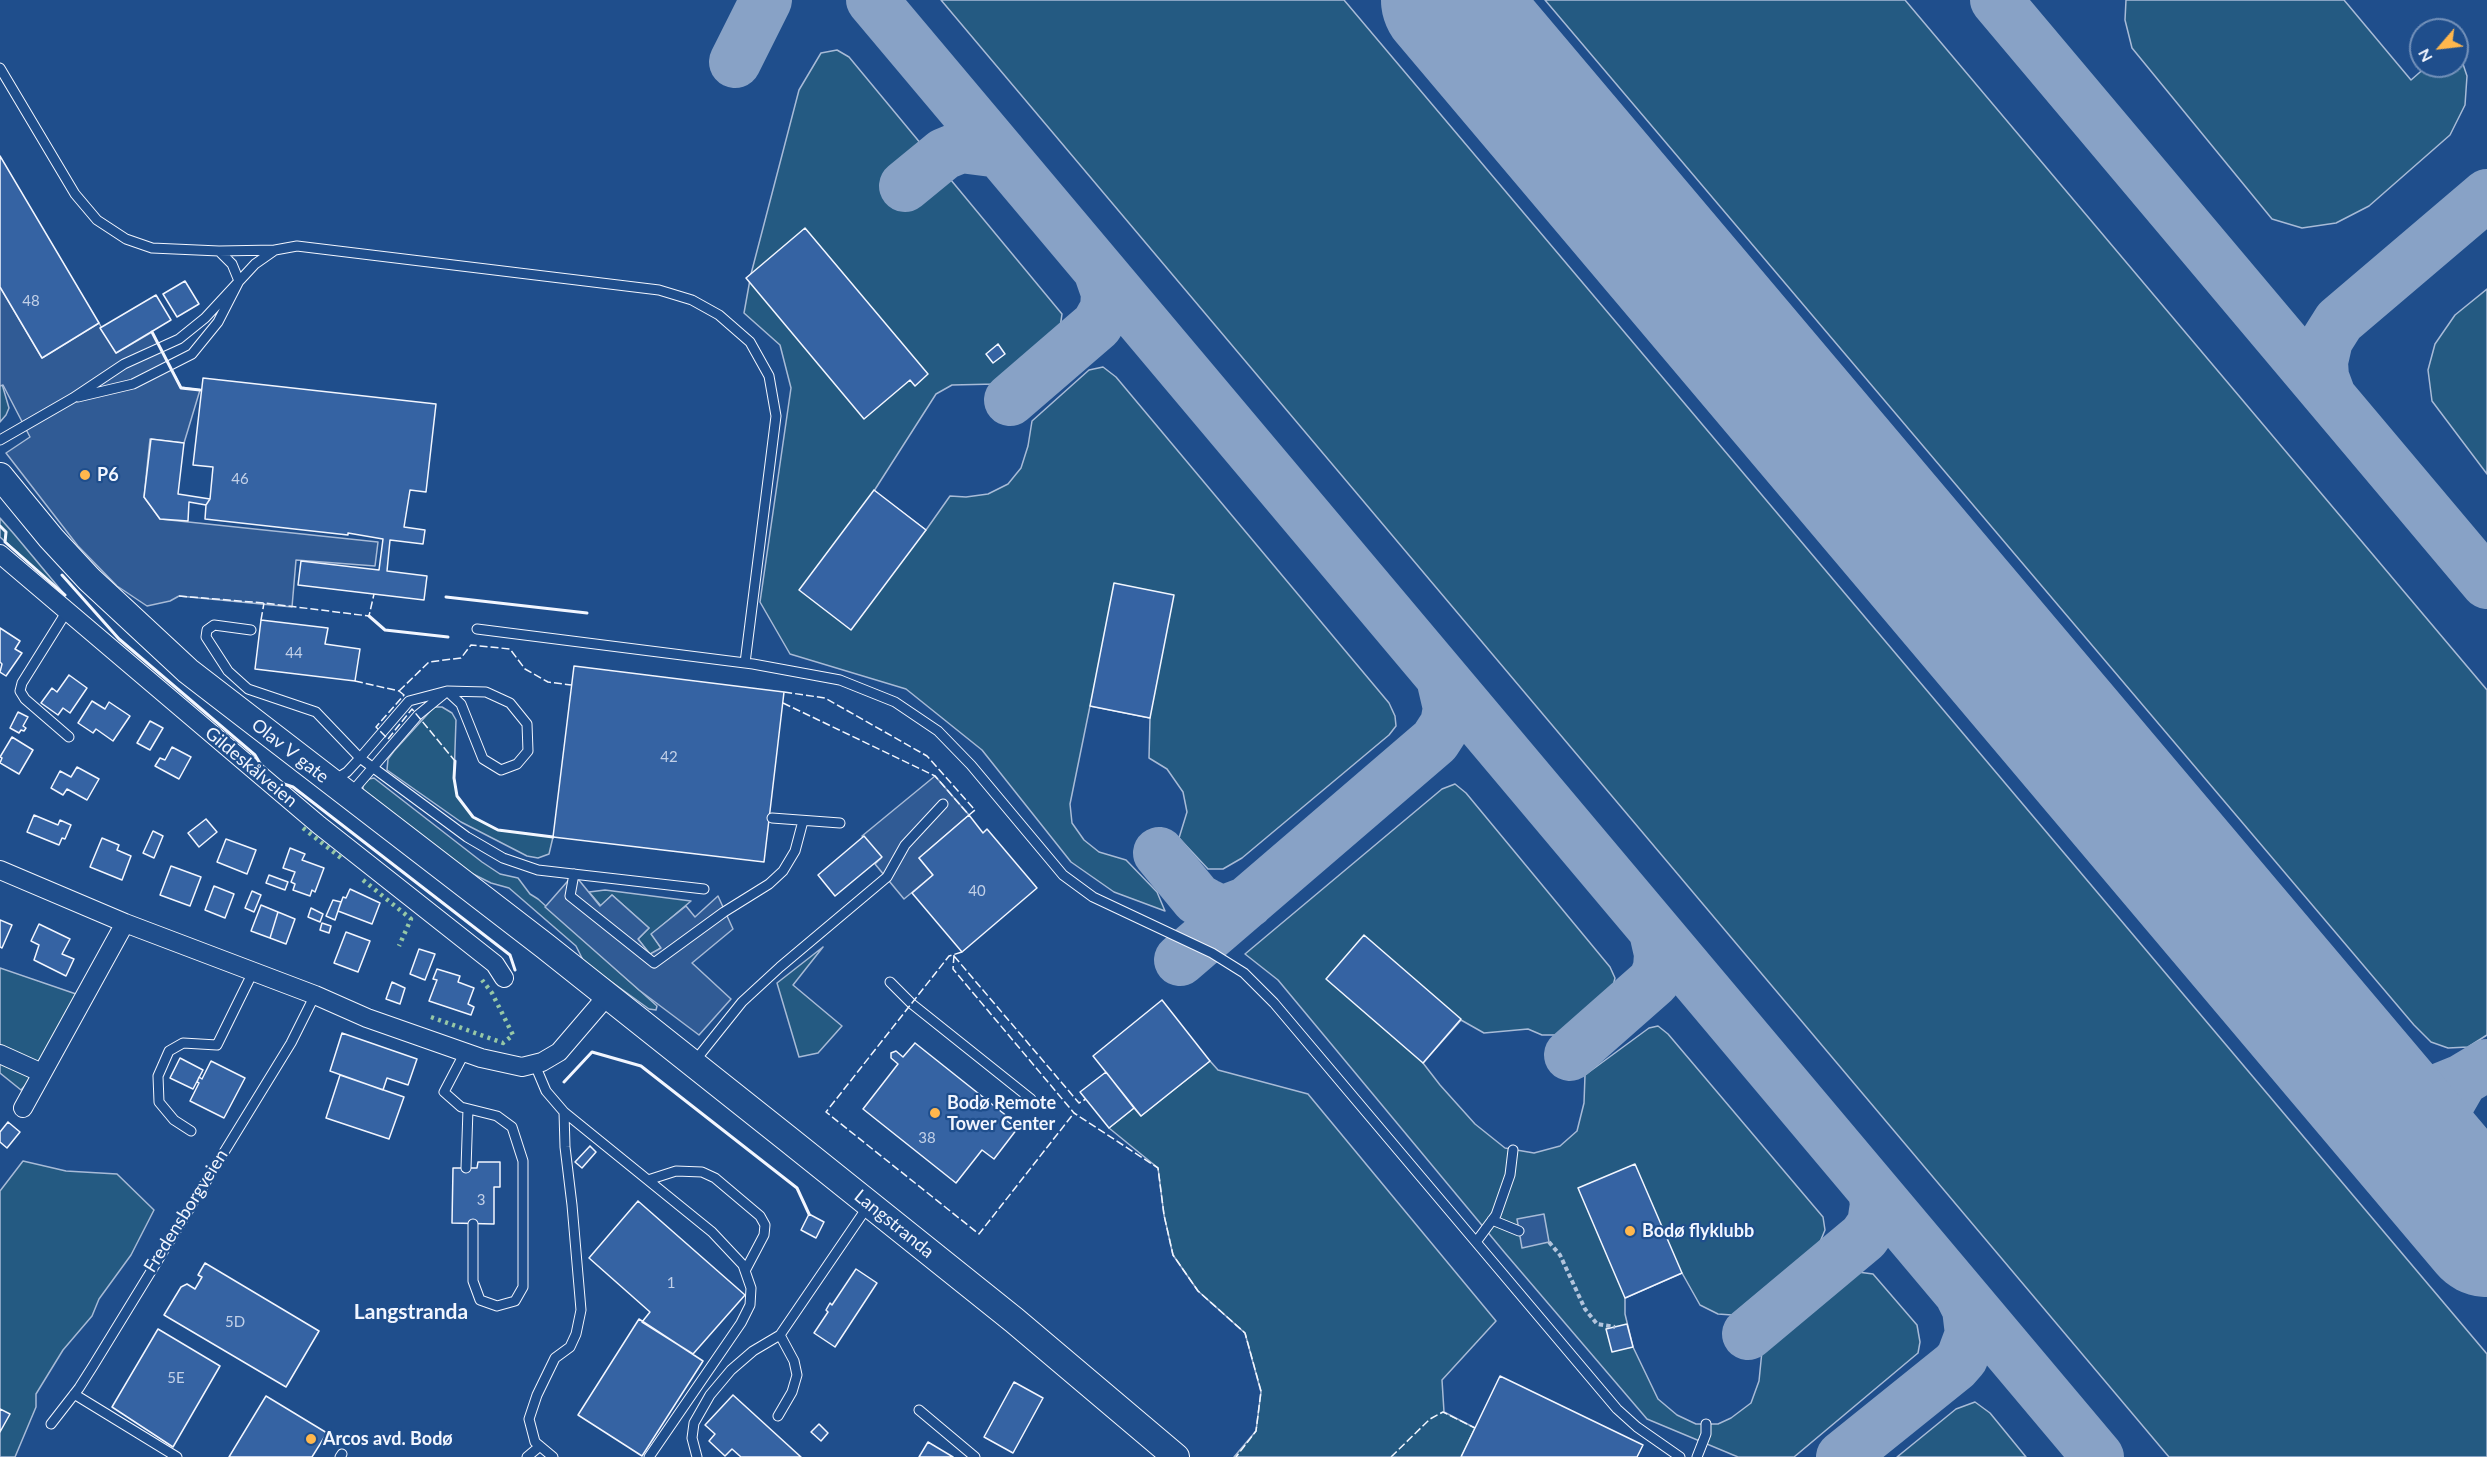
<!DOCTYPE html>
<meta charset="utf-8">
<style>
body{margin:0}
#map{position:relative;width:2487px;height:1457px;overflow:hidden;background:#1f4e8c;font-family:Lato,sans-serif}
canvas{display:block}
.north{position:absolute;left:2409px;top:18px;width:60px;height:60px;box-sizing:border-box;background:#1f4e8c;border:2px solid #7391ba;border-radius:50%;rotate:242deg;font-size:16px;font-weight:700;line-height:24px;text-align:center;color:#f2f6ff}
.north::after{content:'';display:block;margin:auto;width:21px;height:27px;background:#ffb74d;clip-path:polygon(50% 0,100% 100%,50% 72%,0 100%)}
</style>
<div id="map">
<canvas width="2487" height="1457"></canvas>
<div class="north">N</div>
</div>
<script>
const context = document.querySelector('canvas').getContext('2d');
context.lineJoin = 'round';
function paint(path, color) { context.fillStyle = color; context.fill(path, 'evenodd'); }
const toPath = rows => new Path2D(rows.map(r => 'M' + r).join(''));
function stroke(path, color, width, dash) { context.strokeStyle = color; context.lineWidth = width; context.lineCap = dash ? 'butt' : 'round'; context.setLineDash(dash || []); context.stroke(path); }
function label(font, color, halo, rows, align = 'center') {
  context.font = font + ' Lato,sans-serif'; context.lineWidth = 4.5; context.setLineDash([]); context.textBaseline = 'middle'; context.strokeStyle = halo; context.fillStyle = color; for (const [text, x, y, turn = 0] of rows) {
    context.save(); context.translate(x, y); context.rotate((+turn || 0) * Math.PI / 180); context.textAlign = isNaN(turn) ? turn : align; if (halo) context.strokeText(text, 0, 0); context.fillText(text, 0, 0); context.restore();
  }
}
const green = toPath([
 [941,0,1344,0,2487,1354,2487,1457,2169,1457,941,0],
 [1545,0,1905,0,2487,690,2487,1035,2468,1047,2448,1048,2431,1042,2414,1025,1545,0],
 [2126,0,2344,0,2411,80,2427,66,2457,66,2457,46,2467,76,2465,105,2450,135,2369,206,2336,223,2302,228,2272,219,2132,48,2125,20,2126,0],
 [837,50,849,57,1062,314,1060,328,996,384,952,385,936,394,874,491,926,530,950,496,966,497,988,494,1008,484,1021,468,1028,446,1032,421,1089,370,1103,367,1116,377,1389,703,1395,716,1396,726,1389,735,1242,858,1223,869,1208,869,1179,838,1187,812,1183,792,1167,769,1149,758,1150,718,1090,706,1070,804,1072,823,1084,840,1099,852,1126,860,1157,892,1165,911,1114,892,1071,862,982,750,906,689,790,654,760,602,791,388,780,345,744,313,751,274,799,90,821,53,837,50],
 [2487,289,2487,474,2432,401,2428,370,2435,344,2455,315,2487,289],
 [2,384,9,408,6,415,0,422,0,386,2,384],
 [0,518,14,534,65,595,0,537,0,518],
 [434,707,442,707,452,713,456,720,454,778,457,796,473,817,498,830,553,837,549,854,538,858,527,856,461,822,387,770,388,759,394,751,434,707],
 [374,778,482,862,500,874,518,878,530,894,538,899,657,1006,656,1010,649,1009,584,962,576,946,509,888,491,883,463,869,363,793,363,785,369,779,374,778],
 [1455,784,1466,793,1610,967,1615,978,1613,986,1556,1035,1542,1035,1528,1029,1484,1033,1461,1020,1423,1063,1440,1085,1475,1124,1505,1148,1534,1153,1560,1146,1577,1131,1584,1103,1585,1075,1649,1028,1658,1026,1668,1034,1823,1217,1825,1230,1820,1242,1732,1315,1718,1314,1700,1305,1682,1273,1625,1298,1625,1314,1633,1347,1658,1399,1677,1415,1696,1424,1718,1424,1731,1418,1751,1403,1759,1381,1762,1351,1858,1272,1873,1274,1917,1325,1920,1342,1918,1353,1794,1457,1738,1457,1647,1419,1505,1253,1278,980,1245,954,1442,789,1455,784],
 [605,890,691,901,652,934,661,948,650,955,638,939,649,928,612,895,601,906,589,892,605,890],
 [823,947,793,985,842,1026,818,1053,799,1057,777,983,823,947],
 [0,968,76,994,30,1080,21,1090,0,1073,0,968],
 [1210,1061,1218,1070,1308,1094,1496,1321,1442,1380,1444,1412,1475,1428,1461,1457,1234,1457,1256,1431,1261,1392,1245,1333,1198,1291,1173,1255,1164,1215,1158,1168,1109,1128,1134,1108,1141,1116,1210,1061],
 [23,1161,66,1171,117,1174,154,1210,131,1255,99,1299,92,1316,63,1350,36,1394,36,1407,15,1457,0,1457,0,1191,23,1161],
 [1975,1402,1990,1413,2026,1457,1897,1457,1956,1409,1975,1402]
]);
const parking = toPath([
 [0,287,42,358,99,323,116,353,152,332,181,387,200,390,184,443,150,439,144,497,160,519,378,542,375,566,296,560,292,607,179,596,170,601,147,606,117,586,78,546,6,453,30,437,3,385,0,386,0,287],
 [935,776,969,815,919,858,933,875,904,899,875,864,881,858,862,836,935,776],
 [574,874,600,906,612,895,649,928,638,939,650,954,661,948,651,934,686,906,695,917,718,896,733,929,692,963,731,999,699,1035,639,990,545,907,574,874],
 [1544,1214,1549,1242,1522,1248,1517,1219,1544,1214]
]);
const taxiway = toPath([
 [872,0,2098,1457],
 [1996,0,2487,583],
 [735,62,766,0],
 [905,186,944,154,961,147,1000,152],
 [2330,396,2323,377,2322,362,2327,340,2339,321,2487,195],
 [1010,400,1097,325,1106,309,1107,293,1099,270],
 [1159,853,1197,899,1206,904,1216,909,1227,910,1248,902],
 [1180,960,1435,741,1446,724,1449,708,1442,678],
 [1570,1055,1654,981,1659,968,1660,954,1655,932],
 [2348,1067,2369,1083,2389,1091,2410,1094,2430,1093,2462,1080],
 [2451,1188,2440,1161,2438,1134,2443,1113,2462,1080,2487,1065],
 [1748,1334,1864,1237,1873,1224,1876,1204,1874,1192],
 [1842,1457,1955,1366,1962,1358,1971,1334,1968,1309,1961,1295]
]);
const runway = toPath([
 [1447,0,2487,1231]
]);
const building = toPath([
 [0,156,99,323,42,358,0,287,0,156],
 [805,228,928,374,915,386,910,380,864,419,746,278,805,228],
 [185,281,199,304,177,317,163,294,185,281],
 [156,295,171,320,116,353,100,328,156,295],
 [998,344,1005,354,993,363,986,354,998,344],
 [203,378,436,404,426,492,410,490,404,527,425,530,423,544,390,540,387,571,427,576,424,600,298,585,301,561,379,570,383,539,348,533,348,535,205,519,206,505,210,499,213,467,193,465,203,378],
 [151,439,184,443,178,494,210,499,206,505,189,502,188,521,160,519,144,497,151,439],
 [874,490,926,530,851,630,799,590,874,490],
 [1114,583,1174,595,1150,718,1090,706,1114,583],
 [261,620,328,628,325,644,360,649,355,681,255,669,261,620],
 [0,628,20,641,15,649,22,653,6,676,0,672,2,664,0,662,0,628],
 [574,666,784,692,764,862,553,837,574,666],
 [69,675,87,688,70,713,63,708,58,715,41,703,52,688,57,692,69,675],
 [92,701,105,709,109,702,130,716,113,741,96,729,93,733,78,723,92,701],
 [18,712,28,717,23,726,26,728,24,731,21,730,19,733,10,728,18,712],
 [150,721,163,728,150,750,137,743,150,721],
 [12,737,33,750,19,774,0,763,2,758,0,757,12,737],
 [172,747,191,757,179,779,155,766,160,758,165,760,172,747],
 [77,767,99,779,87,800,67,789,63,795,51,788,60,771,71,777,77,767],
 [34,815,58,825,60,820,71,825,65,839,62,838,59,845,27,832,34,815],
 [969,815,983,833,987,829,1037,888,962,952,912,893,933,875,919,858,969,815],
 [206,819,217,832,199,847,188,833,206,819],
 [153,831,163,836,154,858,143,853,153,831],
 [864,836,882,857,835,896,818,875,864,836],
 [102,838,119,845,117,850,131,856,122,880,90,867,102,838],
 [226,839,256,850,247,874,217,862,226,839],
 [290,848,305,854,302,860,324,868,315,892,312,890,310,896,293,890,295,884,291,882,295,872,283,868,290,848],
 [171,866,201,877,190,906,160,895,171,866],
 [269,875,288,882,285,890,266,883,269,875],
 [214,886,234,894,225,918,205,910,214,886],
 [350,889,380,903,372,924,338,911,343,897,346,898,350,889],
 [252,891,261,895,254,912,245,908,252,891],
 [333,900,341,902,335,920,326,916,333,900],
 [261,905,278,912,270,938,251,931,261,905],
 [311,908,323,914,320,922,308,917,311,908],
 [278,912,295,919,286,944,270,938,278,912],
 [0,920,12,925,2,948,0,947,0,920],
 [322,923,331,926,329,933,320,930,322,923],
 [39,924,70,939,62,954,74,959,66,976,34,960,39,945,31,941,39,924],
 [346,932,370,941,358,972,334,963,346,932],
 [1364,935,1461,1019,1423,1063,1326,979,1364,935],
 [419,949,435,954,425,980,410,974,419,949],
 [437,969,460,976,458,982,474,988,468,1004,474,1007,471,1015,429,1001,437,980,433,979,437,969],
 [392,982,405,988,400,1004,386,999,392,982],
 [1162,1000,1210,1061,1141,1116,1093,1056,1162,1000],
 [342,1033,417,1059,408,1085,387,1078,383,1090,330,1071,342,1033],
 [915,1043,1008,1117,1006,1120,1017,1129,994,1159,982,1150,956,1183,863,1109,898,1064,891,1058,891,1053,896,1051,903,1057,915,1043],
 [180,1058,203,1070,193,1089,170,1078,180,1058],
 [211,1061,245,1078,224,1118,190,1101,199,1083,197,1082,199,1077,202,1079,211,1061],
 [1106,1072,1134,1108,1109,1128,1080,1092,1106,1072],
 [340,1075,404,1097,389,1139,326,1118,340,1075],
 [8,1122,20,1132,7,1148,0,1142,0,1132,8,1122],
 [590,1146,596,1152,582,1168,575,1162,590,1146],
 [478,1162,500,1162,500,1187,494,1187,494,1224,452,1223,453,1168,477,1168,478,1162],
 [1635,1164,1682,1273,1625,1298,1578,1188,1635,1164],
 [638,1201,745,1295,693,1354,642,1322,650,1312,589,1258,638,1201],
 [809,1214,824,1222,816,1238,801,1230,809,1214],
 [205,1263,319,1331,286,1387,164,1315,181,1287,187,1284,195,1289,202,1277,198,1275,205,1263],
 [856,1269,877,1283,835,1347,814,1333,828,1312,826,1310,830,1303,832,1305,856,1269],
 [639,1319,703,1361,642,1456,578,1415,639,1319],
 [1627,1324,1633,1347,1612,1352,1606,1329,1627,1324],
 [158,1329,220,1366,173,1447,112,1407,158,1329],
 [1500,1376,1643,1445,1637,1457,1461,1457,1500,1376],
 [1014,1382,1043,1398,1013,1453,984,1437,1014,1382],
 [733,1395,801,1457,741,1457,732,1449,725,1456,709,1441,715,1434,705,1425,733,1395],
 [266,1396,327,1433,312,1457,229,1457,266,1396],
 [0,1409,10,1414,0,1432,0,1409],
 [819,1424,828,1433,821,1441,811,1432,819,1424],
 [928,1442,953,1457,919,1457,928,1442]
]);
const path = toPath([
 [1549,1242,1560,1255,1585,1309,1597,1324,1615,1327]
]);
const lane = toPath([
 [0,68,75,194,97,220,126,239,152,248,219,251,232,264,239,281,218,322,192,354,133,384,78,397],
 [219,251,275,250],
 [0,440,73,398,124,364,179,339,205,318,255,264,275,250,297,246,659,290,692,300,719,315,750,342,769,376,776,416,745,663],
 [67,611,22,683,20,691,25,699,69,737],
 [477,629,753,664,840,680,895,702,938,731,971,765,1063,875,1093,897,1212,953,1244,973,1274,1003,1617,1409,1637,1427,1680,1457],
 [251,630,214,625,207,630,206,637,228,671,248,689,316,712,360,758,467,837,503,858,538,870,704,889],
 [334,780,347,772,360,758,409,701,447,691,486,692,510,703,527,724,528,751,517,764,501,770,483,759,461,704,447,691],
 [350,794,418,715,445,693],
 [772,818,840,823],
 [574,874,570,896,654,963,724,912,769,884,783,871,795,851,803,821],
 [890,982,912,1004,1031,1099],
 [465,1052,444,1092,461,1107,497,1116,512,1127,523,1161,523,1287,515,1301,497,1306,480,1300,473,1281,473,1224],
 [694,1062,742,1002,780,967,887,877,905,845,943,804],
 [535,1065,546,1091,564,1112,712,1232,743,1265,751,1288,750,1305,741,1323,649,1457],
 [191,1131,174,1120,159,1102,158,1076,169,1051,183,1043,217,1045,253,972],
 [466,1168,468,1109],
 [648,1180,676,1171,702,1172,715,1178,760,1216,765,1225,764,1235,745,1271],
 [1492,1220,1519,1231],
 [1476,1242,1496,1215,1510,1175,1513,1150],
 [74,1394,177,1457],
 [919,1410,975,1457],
 [778,1416,792,1392,797,1375,794,1361,780,1335],
 [51,1424,79,1388,93,1366,291,1043,315,995],
 [340,1457,342,1454],
 [527,1457,540,1446],
 [553,1457,535,1442,529,1419,537,1395,555,1358,570,1347,576,1334,581,1310,572,1205,565,1147,564,1112],
 [697,1457,692,1438,694,1423,710,1395,731,1370,753,1351,780,1335,868,1206],
 [1697,1457,1706,1434,1706,1424]
]);
const street = toPath([
 [0,554,319,825,495,964,504,978],
 [0,870,125,923,315,995,367,1018,481,1058,522,1067,542,1062,559,1052,607,996],
 [0,1054,42,1073],
 [23,1108,125,923]
]);
const secondary = toPath([
 [0,476,51,538,89,579,188,671,545,946,788,1139,1014,1320,1176,1457]
]);
const hedge = toPath([
 [303,828,341,858],
 [363,880,411,919,399,946],
 [431,1017,503,1043,513,1035,492,993,482,980]
]);
const fence = toPath([
 [179,596,264,603,369,616,374,594],
 [261,620,264,603],
 [355,681,399,691],
 [399,691,429,662,461,658,471,645,510,649,525,669,548,682,571,685],
 [399,691,404,695,376,727,388,739,412,709,455,761],
 [783,703,935,776,969,815,975,810,927,756,825,698,784,692],
 [962,952,949,956,826,1112,979,1234,1074,1113],
 [954,955,953,969,1074,1113,1158,1168,1164,1215,1173,1255,1198,1291,1245,1333,1261,1391,1256,1431,1236,1457],
 [954,956,1079,1103,1086,1099],
 [1391,1457,1430,1419,1443,1412,1475,1428]
]);
const wall = toPath([
 [152,332,181,388,200,390],
 [0,526,6,532,5,542,65,595],
 [62,575,119,639,255,755,261,765],
 [446,597,587,613],
 [369,616,385,630,448,637],
 [455,761,454,778,457,796,473,817,498,830,553,837],
 [284,784,293,787,510,955,515,970],
 [564,1082,592,1052,641,1066,797,1188,809,1214]
]);
const markers = [
 [85,475,6,"#ffb74d"],
 [935,1113,6,"#ffb74d"],
 [1630,1231,6,"#ffb74d"],
 [311,1439,6,"#ffb74d"]
];
const numberNames = [
 ["48",31,301],
 ["46",240,479],
 ["44",294,653],
 ["42",669,757],
 ["40",977,891],
 ["38",927,1138],
 ["3",481,1200],
 ["1",671,1283],
 ["5D",235,1322],
 ["5E",176,1378]
];
const poiNames = [
 ["P6",97,475],
 ["Bodø Remote",947,1103],
 ["Tower Center",947,1124],
 ["Bodø flyklubb",1642,1231],
 ["Arcos avd. Bodø",323,1439]
];
const streetNames = [
 ["Olav V gate",290,751,38],
 ["Gildeskålveien",251,767,40],
 ["Fredensborgveien",186,1211,-58],
 ["Langstranda",894,1224,39]
];
const quarterNames = [
 ["Langstranda",411,1312]
];
paint(green, '#245a82');
stroke(green, '#a8bbd7', 1.5);
paint(parking, '#305b95');
stroke(parking, '#a8bbd7', 1.5);
stroke(taxiway, '#88a2c6', 52);
stroke(runway, '#88a2c6', 132);
paint(building, '#3563a3');
stroke(building, '#f2f6ff', 1.5);
stroke(lane, '#f2f6ff', 11);
stroke(street, '#f2f6ff', 20);
stroke(secondary, '#f2f6ff', 28);
stroke(path, '#b3c4dc', 4, [4.5, 3]);
stroke(lane, '#1f4e8c', 9);
stroke(street, '#1f4e8c', 18);
stroke(secondary, '#1f4e8c', 26);
stroke(hedge, '#97c8a6', 4.5, [3, 4.5]);
stroke(fence, '#f2f6ff', 1.5, [8, 3]);
stroke(wall, '#f2f6ff', 3);
for (const [x, y, r, color] of markers) { const dot = new Path2D(); dot.arc(x, y, r, 0, 2 * Math.PI); context.fillStyle = color; context.fill(dot); stroke(dot, '#1f4e8c', 2); }
label('15px', '#c3d1e8', null, numberNames);
label('bold 18px', '#f2f6ff', '#1f4e8c', poiNames, 'left');
label('18px', '#f2f6ff', '#1f4e8c', streetNames);
label('bold 21px', '#f2f6ff', '#1f4e8c', quarterNames);
</script>
